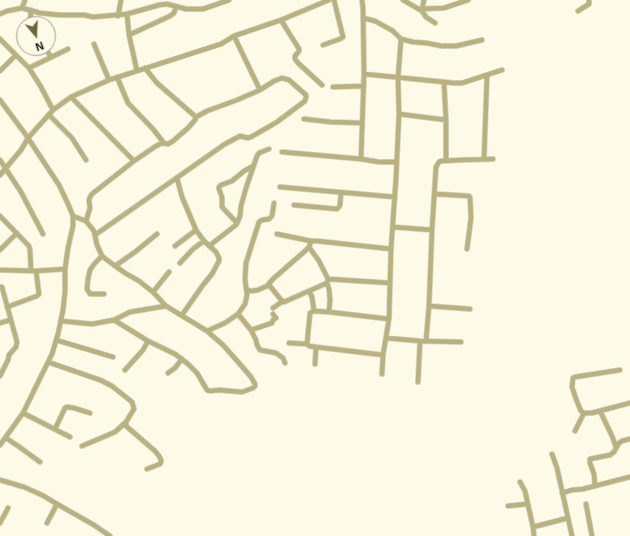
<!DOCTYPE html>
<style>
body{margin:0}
#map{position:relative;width:630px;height:536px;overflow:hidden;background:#fdfae8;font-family:Helvetica,sans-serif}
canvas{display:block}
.north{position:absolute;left:16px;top:16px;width:40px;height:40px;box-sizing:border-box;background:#fdfae8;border:1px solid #9f9d90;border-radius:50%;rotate:161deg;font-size:11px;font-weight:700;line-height:16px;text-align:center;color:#12110b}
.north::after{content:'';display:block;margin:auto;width:14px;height:18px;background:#6e6633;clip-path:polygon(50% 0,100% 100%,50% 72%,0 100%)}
</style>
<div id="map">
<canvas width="630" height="536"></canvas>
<div class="north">N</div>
</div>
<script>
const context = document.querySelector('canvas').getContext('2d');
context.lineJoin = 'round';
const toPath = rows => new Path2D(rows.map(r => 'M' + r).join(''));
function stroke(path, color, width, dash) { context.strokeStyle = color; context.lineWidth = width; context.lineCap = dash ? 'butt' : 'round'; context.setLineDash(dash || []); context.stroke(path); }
const minor = toPath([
 [403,0,422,11,426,17,435,23],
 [22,8,25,0],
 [422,9,424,0],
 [422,11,422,9,444,8,468,0],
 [578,11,589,4,589,0],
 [0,14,7,11,22,8,40,13,59,15,84,15,93,17,127,14,145,9,159,5,167,4,186,9,203,9,229,0],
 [127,14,129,35,137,71],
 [118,16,121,0],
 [363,18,375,21,393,31,401,39,413,42,426,43,442,46,456,46,482,40],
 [281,20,299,49,299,51,295,56,295,59,298,63,322,85],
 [30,24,31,10],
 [129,35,170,16,174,13,176,7],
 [234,36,260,90],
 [0,39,29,68,41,87,53,110],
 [94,44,109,80],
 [323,45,340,39,343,37,334,0],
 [46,48,49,54,52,57],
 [29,68,68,49],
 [145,68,157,83,196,117],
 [0,71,16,55],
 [364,74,454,83,462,83,502,70],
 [117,77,128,103,153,129,164,143],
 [444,83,446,120],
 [333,87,364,86],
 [71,97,134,161],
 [0,100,26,135,59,185,69,206,73,216,73,226,68,248,65,269,65,292,63,310,58,334,52,354,23,413,0,445],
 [399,114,446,120,446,160],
 [49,115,72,138,86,160],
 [304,119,331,122,362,123],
 [282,152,361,159,379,162,396,162],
 [361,159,364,74,363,8,362,0],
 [484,159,487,75],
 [0,160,21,192,43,234],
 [0,175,21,150,28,138,53,110,71,97,109,80,221,44,234,36,281,20,329,0],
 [177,178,182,197,196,230,204,241,216,252,219,258,219,261,212,274,203,285,182,315],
 [280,187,395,197],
 [435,194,469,196,470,197,471,218,467,249],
 [294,205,337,209,339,207,340,205,341,193],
 [0,216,29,246,30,250,31,271],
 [73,216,86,221,94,231,97,245,102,256,107,260,125,273,139,281,153,292,166,306,207,331,223,345,239,363,251,377,255,384,255,386,253,388,242,392,219,390,210,391,207,390,197,373,188,364,175,354,148,341,114,320],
 [86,221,90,208,89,200,90,197,92,194,134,161,156,146,162,143,168,144,173,141,188,128,195,120,196,117,207,111,237,100,260,90,274,81,282,78,289,80,306,95,306,97,305,101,277,122,251,137,248,138,240,136,225,144,95,235],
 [237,223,222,207,222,197,219,189,219,187,221,185,232,181,244,171,253,166],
 [393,227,432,230],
 [277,234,311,241],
 [175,246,196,230],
 [209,246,236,225,237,223,240,216,241,206,246,188,257,156,259,153,269,149],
 [309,247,319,261,328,279,327,283,329,289,330,300,329,312,314,311,310,313,307,344,309,346,316,347,383,355,389,319,391,249,396,178,399,114,398,78,401,39],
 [0,250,17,233],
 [102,256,95,263,90,270,88,279,87,289,90,294,104,294],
 [180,263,193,249,204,241],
 [115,266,135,252,157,234],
 [0,270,36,271,65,269],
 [328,279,390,283],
 [267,286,273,279,305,251,309,247,311,241,317,241,391,249],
 [0,287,2,287,3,291,17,342,16,347,9,355,8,360,0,376],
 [247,290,251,291,258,290,267,286,270,286,282,301,284,302,327,283],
 [309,291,312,297,314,311],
 [153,292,169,272],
 [429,306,470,309],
 [7,307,37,296,39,294,36,271],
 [273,308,283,301],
 [329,312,389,319],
 [238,314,251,330,256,340,257,345,260,350,276,353,283,358,285,363],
 [61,321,92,324,114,320,130,312,166,306],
 [0,323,10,320],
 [251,330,272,323,273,320,276,318,273,314],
 [207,331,225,323,238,314,245,304,247,295,245,279,246,263,259,222,262,220,269,219,272,216,274,203],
 [386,338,420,341,461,342],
 [56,340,113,357],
 [426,341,429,306,432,230,436,167,439,162,441,161,461,160,493,159],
 [289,343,307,344],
 [48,362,100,380,112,386,132,402,134,409,126,422,126,426,155,451,159,456,161,460,161,462,160,464,147,469],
 [315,364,316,347],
 [125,370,143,350,148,341],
 [620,370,575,377,573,378,572,387,576,399,581,411,584,413,592,413,630,403],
 [168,373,175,368,182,359],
 [382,374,383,355],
 [418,382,420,341],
 [600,411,612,436,616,447],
 [23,413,70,437],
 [55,429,65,408,67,407,74,408,90,413],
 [575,431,584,413],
 [6,438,18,446,40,462],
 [82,446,115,432,126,422],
 [552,454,557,468,572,536],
 [0,480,24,487,42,495,57,504,94,525,110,536],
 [520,482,525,491,533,527,534,536],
 [595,486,594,474,590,463,590,459,610,455,614,452,619,443,622,441,630,439],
 [562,493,572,490,583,489,630,477],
 [586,504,592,536],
 [508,506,527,504],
 [0,523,8,508],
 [47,523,57,504],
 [533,527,568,518]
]);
stroke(minor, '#d7d5c5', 6);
stroke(minor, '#b9b17f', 4.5);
</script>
